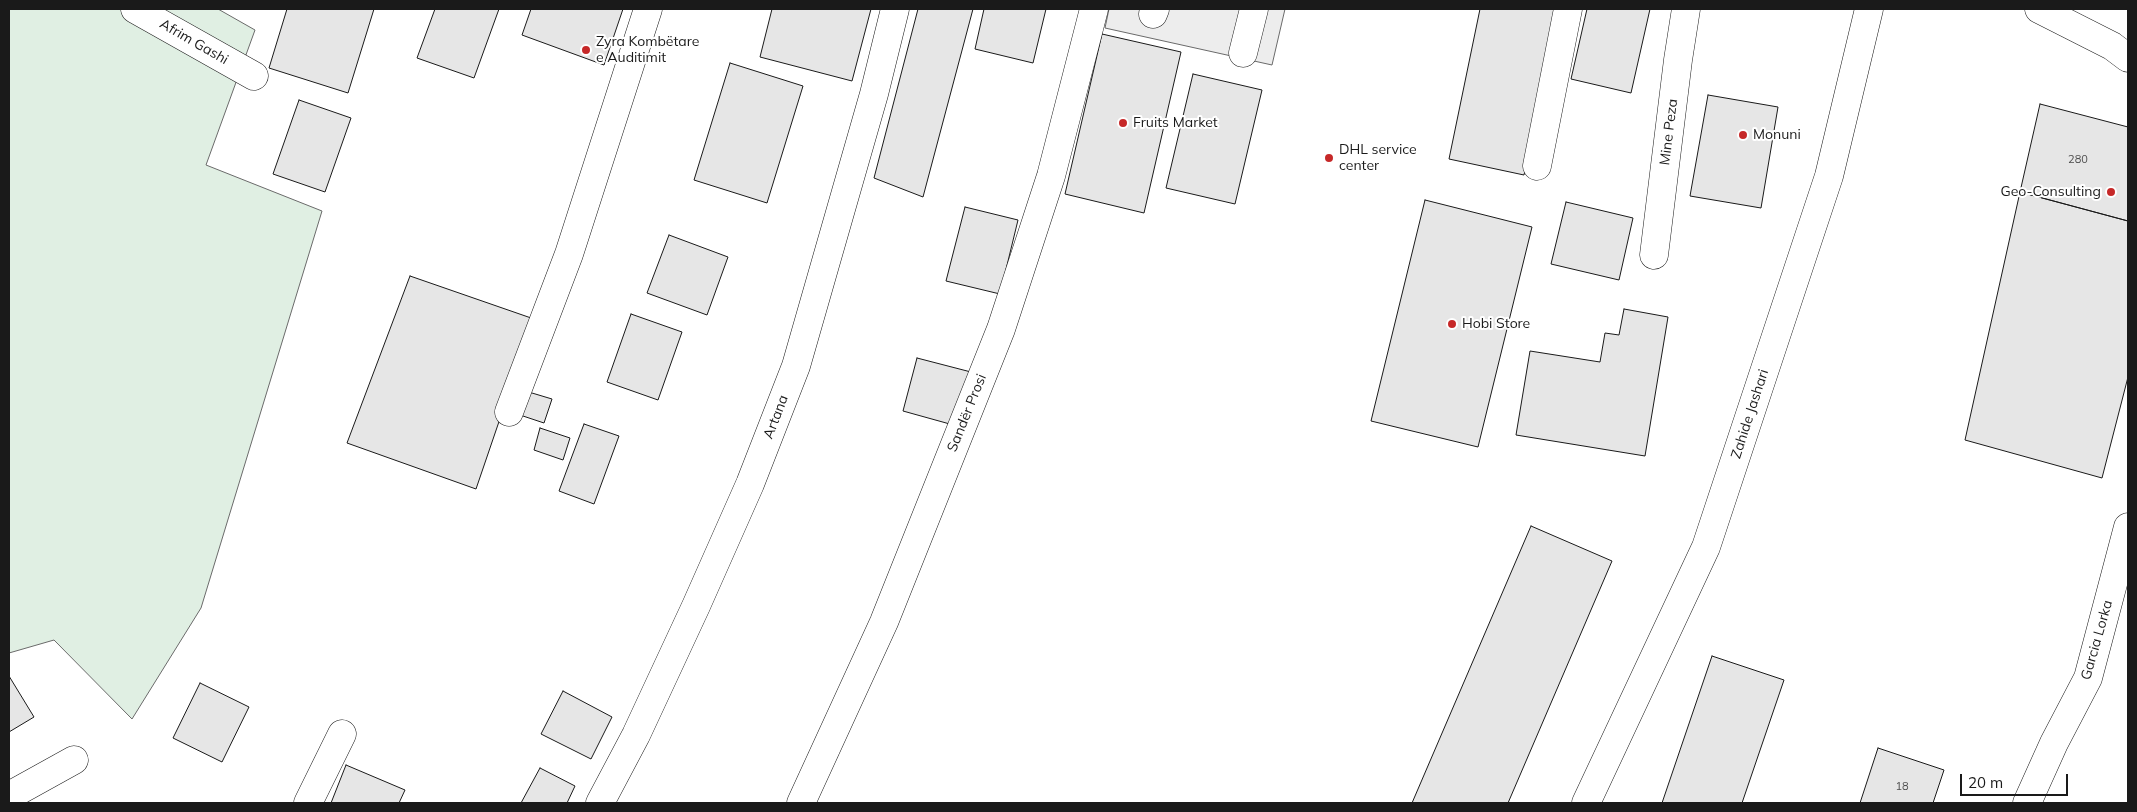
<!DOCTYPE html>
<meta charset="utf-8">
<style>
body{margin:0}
#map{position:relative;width:2137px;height:812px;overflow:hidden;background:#fff;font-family:Mulish,sans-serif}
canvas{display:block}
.frame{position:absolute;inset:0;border:10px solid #1a1a1a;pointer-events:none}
.scale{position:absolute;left:1960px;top:774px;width:108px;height:22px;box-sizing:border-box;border:2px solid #1a1a1a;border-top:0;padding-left:6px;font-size:15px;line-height:18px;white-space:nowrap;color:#1a1a1a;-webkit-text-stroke:4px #fff;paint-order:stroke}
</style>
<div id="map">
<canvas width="2137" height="812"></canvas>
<div class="frame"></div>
<div class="scale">20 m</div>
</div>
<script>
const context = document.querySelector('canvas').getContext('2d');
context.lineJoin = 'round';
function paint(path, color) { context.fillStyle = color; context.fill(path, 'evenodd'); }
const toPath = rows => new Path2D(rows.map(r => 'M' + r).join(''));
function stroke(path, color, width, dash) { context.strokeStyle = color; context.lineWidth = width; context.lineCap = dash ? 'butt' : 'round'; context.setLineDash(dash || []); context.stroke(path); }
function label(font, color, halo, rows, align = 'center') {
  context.font = font + ' Mulish,sans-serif'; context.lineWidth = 4; context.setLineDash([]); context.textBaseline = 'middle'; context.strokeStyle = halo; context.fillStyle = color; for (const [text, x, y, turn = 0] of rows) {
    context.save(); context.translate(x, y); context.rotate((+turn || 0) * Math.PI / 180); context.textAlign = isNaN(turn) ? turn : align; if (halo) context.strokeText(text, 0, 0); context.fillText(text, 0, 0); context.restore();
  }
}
const green = toPath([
 [9,9,218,9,255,30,206,165,322,211,201,608,132,719,54,640,9,653,9,9]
]);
const parking = toPath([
 [1109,9,1285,9,1272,65,1105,28,1109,9]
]);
const building = toPath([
 [287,9,374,9,348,93,269,68,287,9],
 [435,9,499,9,474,78,417,58,435,9],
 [531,9,623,9,604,65,522,35,531,9],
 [772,9,871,9,852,81,760,57,772,9],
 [918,9,973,9,923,197,874,178,918,9],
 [984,9,1046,9,1033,63,975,49,984,9],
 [1480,9,1559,9,1524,175,1449,159,1480,9],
 [1587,9,1650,9,1631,93,1571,79,1587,9],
 [1102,34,1181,52,1144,213,1065,194,1102,34],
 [730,63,803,86,767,203,694,180,730,63],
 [1193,74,1262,90,1235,204,1166,188,1193,74],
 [1708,95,1778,107,1761,208,1690,196,1708,95],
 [299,100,351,118,325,192,273,174,299,100],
 [2040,104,2128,127,2128,221,2020,192,2040,104],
 [2020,192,2128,221,2128,377,2102,478,1965,440,2020,192],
 [1425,200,1532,227,1478,447,1371,421,1425,200],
 [1566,202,1633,218,1619,280,1551,264,1566,202],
 [965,207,1018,220,1000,294,946,281,965,207],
 [669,235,728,257,707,315,647,293,669,235],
 [410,276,534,319,476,489,347,443,410,276],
 [1624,309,1668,317,1645,456,1516,435,1530,351,1600,362,1605,333,1619,335,1624,309],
 [631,314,682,332,658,400,607,382,631,314],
 [917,358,971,372,957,426,903,411,917,358],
 [522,390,552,399,544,423,514,413,522,390],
 [584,424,619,436,594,504,559,491,584,424],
 [540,428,570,438,563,460,534,450,540,428],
 [1531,526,1612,561,1508,803,1412,803,1531,526],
 [1712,656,1784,680,1742,803,1662,803,1712,656],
 [9,676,34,717,9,732,9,676],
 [200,683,249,707,222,762,173,738,200,683],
 [563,691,612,717,591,759,541,734,563,691],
 [1878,748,1944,770,1933,803,1860,803,1878,748],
 [346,765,405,790,399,803,331,803,346,765],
 [540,768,575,786,567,803,521,803,540,768]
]);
const minor = toPath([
 [135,9,254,76],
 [1153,14,1155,9],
 [1243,53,1254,9],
 [1537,166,1568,9],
 [1654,255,1678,60,1686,9],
 [509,412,569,254,648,9],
 [9,796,74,760],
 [308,803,342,734],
 [600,803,636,735,696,606,750,484,796,366,874,94,895,9],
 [801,803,884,622,1001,329,1051,176,1094,9],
 [1586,803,1706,547,1829,176,1869,9],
 [2027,803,2054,743,2088,678,2128,527]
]);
const major = toPath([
 [2039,9,2112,46,2128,58]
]);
const markers = [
 [586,50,5,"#c62828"],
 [1123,123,5,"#c62828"],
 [1743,135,5,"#c62828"],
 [1329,158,5,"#c62828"],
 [2111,192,5,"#c62828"],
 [1452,324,5,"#c62828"]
];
const numberNames = [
 ["280",2078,160],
 ["18",1902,787]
];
const streetNames = [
 ["Afrim Gashi",194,42,30],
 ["Mine Peza",1669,132,-83],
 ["Sandër Prosi",967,413,-68],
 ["Zahide Jashari",1750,414,-72],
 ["Artana",776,417,-69],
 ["Garcia Lorka",2097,640,-74]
];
const poiNames = [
 ["Zyra Kombëtare",596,42],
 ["e Auditimit",596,58],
 ["Fruits Market",1133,123],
 ["Monuni",1753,135],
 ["DHL service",1339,150],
 ["center",1339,166],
 ["Geo-Consulting",2101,192,"right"],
 ["Hobi Store",1462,324]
];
paint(green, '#e0efe3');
stroke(green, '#6a6a6a', 1);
paint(parking, '#ededed');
stroke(parking, '#6a6a6a', 1);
paint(building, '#e6e6e6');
stroke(building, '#1a1a1a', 1);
stroke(minor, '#1a1a1a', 29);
stroke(major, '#1a1a1a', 29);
stroke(minor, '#fff', 28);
stroke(major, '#fff', 28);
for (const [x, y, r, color] of markers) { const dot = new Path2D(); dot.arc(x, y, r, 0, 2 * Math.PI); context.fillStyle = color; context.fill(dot); stroke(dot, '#fff', 2); }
label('11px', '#4d4d4d', null, numberNames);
label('14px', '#1a1a1a', '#fff', streetNames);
label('14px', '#1a1a1a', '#fff', poiNames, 'left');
</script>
